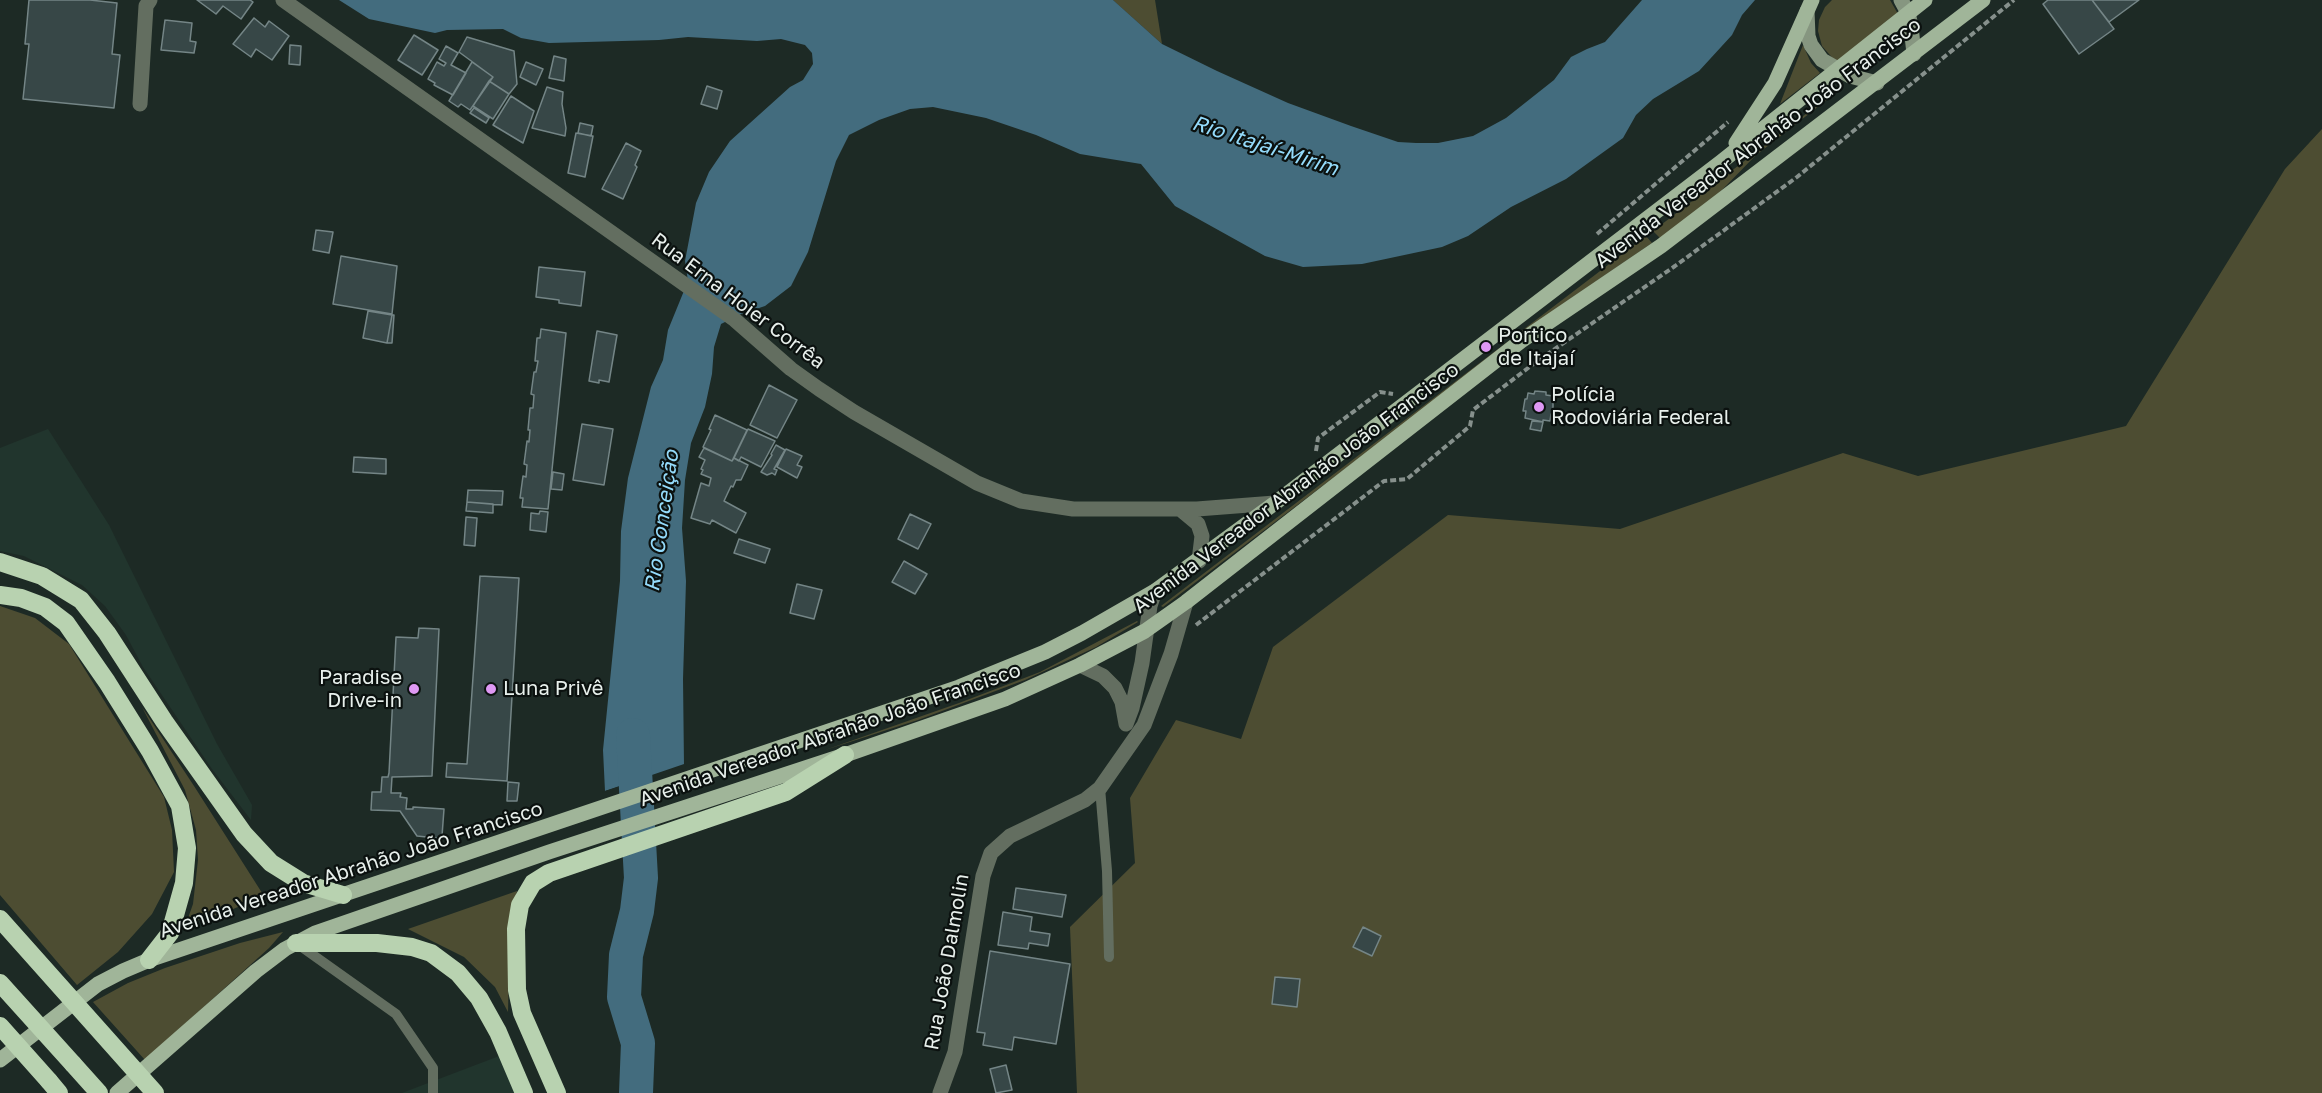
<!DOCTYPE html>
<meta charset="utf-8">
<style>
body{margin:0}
canvas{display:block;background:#1d2a25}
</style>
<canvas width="2322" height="1093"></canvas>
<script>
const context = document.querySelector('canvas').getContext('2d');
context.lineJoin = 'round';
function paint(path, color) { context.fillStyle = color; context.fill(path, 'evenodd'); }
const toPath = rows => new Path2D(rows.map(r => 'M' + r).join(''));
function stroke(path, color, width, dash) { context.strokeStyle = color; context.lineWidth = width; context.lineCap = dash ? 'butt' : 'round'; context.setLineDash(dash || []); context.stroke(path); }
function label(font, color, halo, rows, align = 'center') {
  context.font = font + ' "Golos Text",sans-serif'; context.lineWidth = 4.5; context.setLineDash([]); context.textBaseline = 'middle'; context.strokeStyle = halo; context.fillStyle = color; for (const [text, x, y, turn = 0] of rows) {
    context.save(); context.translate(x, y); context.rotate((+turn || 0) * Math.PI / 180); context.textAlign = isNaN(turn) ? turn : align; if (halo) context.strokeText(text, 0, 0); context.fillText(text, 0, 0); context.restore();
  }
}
const built = toPath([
 [48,429,109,525,217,744,252,805,251,820,212,769,143,667,126,635,105,606,82,585,24,556,0,551,0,448],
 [502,1055,516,1093,402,1093]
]);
const green = toPath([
 [1113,0,1155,0,1162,44,1114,1],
 [1832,0,1890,0,1898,14,1836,62,1822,46,1818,31,1819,20,1825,7],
 [1803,45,1811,63,1820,73,1780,104],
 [1841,87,1842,88,1755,156,1722,190,1690,218,1660,238,1653,231],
 [2322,129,2322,1093,1077,1093,1070,927,1135,863,1130,798,1176,720,1241,739,1273,647,1448,515,1620,529,1843,453,1918,476,2126,426,2285,169],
 [1646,236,1652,243,1557,308,1163,607,1161,606],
 [0,606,35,618,69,644,164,797,172,830,174,872,152,914,118,952,77,985,0,895],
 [1137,621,1138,622,1096,647,1025,680,918,720,825,750,959,703,1040,672],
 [142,707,194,786,264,896,226,912,186,924,193,904,198,860,196,830,185,790],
 [517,891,510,926,508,1012,495,987,464,957,408,929],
 [283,932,269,948,145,1060,93,1002,128,983,165,968,240,943]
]);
const water = toPath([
 [339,0,1113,0,1162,44,1217,71,1288,103,1351,126,1398,142,1416,143,1438,143,1473,136,1506,118,1554,80,1571,57,1587,49,1605,42,1642,0,1755,0,1742,15,1732,35,1699,71,1653,99,1636,115,1623,138,1566,179,1511,207,1468,236,1442,247,1362,264,1303,267,1265,256,1175,206,1141,164,1080,154,1036,135,986,118,933,107,910,109,879,120,849,135,836,161,808,252,791,286,765,306,741,314,721,324,714,347,712,374,705,407,691,443,685,480,682,528,686,581,683,679,684,766,605,791,603,750,620,581,621,531,628,478,651,387,663,360,668,330,688,281,685,261,696,203,709,172,730,141,790,87,803,80,813,64,812,53,805,45,781,39,757,41,688,37,659,40,549,43,521,38,503,29,447,30,435,33,369,19]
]);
const pier = toPath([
 [687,763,685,769,606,793,602,792]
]);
const river = toPath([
 [633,735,641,878,637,911,626,955,624,997,638,1043,636,1093]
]);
const building = toPath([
 [29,0,90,0,117,3,112,54,120,55,114,108,23,99,29,44,25,44,29,0],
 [197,0,250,0,253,2,241,19,223,6,216,14,197,0],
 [2048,0,2092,0,2114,29,2079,54,2043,4,2048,0],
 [2092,0,2139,0,2109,22,2092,0],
 [254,18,265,27,269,21,289,36,272,60,256,49,251,57,233,44,254,18],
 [165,20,192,23,190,41,196,42,194,53,161,50,165,20],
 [414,35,438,50,422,75,398,60,414,35],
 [467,37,514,51,517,84,509,94,489,81,493,77,459,52,467,37],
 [290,45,301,46,300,65,289,64,290,45],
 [446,46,458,53,451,65,466,73,453,95,434,85,435,83,428,79,437,62,444,66,446,63,439,59,446,46],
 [554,56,566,59,564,81,549,78,554,56],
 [472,62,493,77,470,110,461,104,458,107,449,101,472,62],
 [526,62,543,69,536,85,520,77,526,62],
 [489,81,509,94,493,119,473,106,489,81],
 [707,86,722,91,717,109,701,104,707,86],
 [547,87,563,92,562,104,566,128,565,136,532,128,547,87],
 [511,96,534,111,523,143,493,125,511,96],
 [474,108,489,118,486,123,470,113,474,108],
 [580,123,593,126,591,136,578,133,580,123],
 [576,133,593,136,585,177,568,173,576,133],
 [626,143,641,151,635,165,637,167,623,199,602,189,626,143],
 [316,230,333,232,329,253,313,250,316,230],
 [341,256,397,266,392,314,333,304,341,256],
 [539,267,585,272,581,306,559,303,559,300,536,297,539,267],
 [368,311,392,315,387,343,363,338,368,311],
 [392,315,394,315,392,343,387,343,392,315],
 [541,329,566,333,548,509,522,507,523,498,520,498,523,476,526,477,527,465,524,464,527,441,529,442,530,430,528,430,530,408,533,408,534,395,531,394,534,372,536,372,538,361,535,361,537,338,540,338,541,329],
 [597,331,617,335,609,382,599,380,599,383,589,381,597,331],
 [769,385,797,400,777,438,750,425,769,385],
 [1535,391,1546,392,1546,395,1553,396,1553,414,1551,414,1550,421,1543,420,1543,422,1525,418,1526,411,1523,411,1525,399,1527,399,1528,393,1534,394,1535,391],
 [715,415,747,430,732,461,703,447,711,430,709,429,715,415],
 [1532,421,1543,422,1541,431,1530,429,1532,421],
 [582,424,613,429,604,485,573,480,582,424],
 [748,429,775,441,761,467,741,457,739,461,734,458,748,429],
 [776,445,785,450,774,469,777,470,775,475,772,473,767,475,761,472,772,455,771,454,776,445],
 [704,448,732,461,734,458,748,465,741,480,736,480,733,487,731,486,724,501,746,513,736,533,712,520,710,524,691,518,701,483,709,486,711,478,701,474,703,470,701,469,705,460,699,457,704,448],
 [786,449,802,456,797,465,802,467,797,478,777,467,786,449],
 [354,457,386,459,386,474,353,472,354,457],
 [553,472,564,474,562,490,551,489,553,472],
 [468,490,503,491,502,505,467,502,468,490],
 [467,502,493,504,493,513,466,511,467,502],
 [540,511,548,512,546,532,530,530,531,513,539,514,540,511],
 [910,514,931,524,918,549,898,539,910,514],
 [466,517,477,518,475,546,464,545,466,517],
 [739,539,770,549,765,563,734,553,739,539],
 [904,561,927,574,915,594,892,582,904,561],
 [480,576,519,578,507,781,446,777,447,763,467,764,480,576],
 [797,584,822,590,814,619,790,613,797,584],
 [419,628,439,629,432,776,392,777,391,793,401,793,400,797,407,798,406,809,413,809,413,807,444,809,442,836,436,838,417,836,400,811,371,810,372,792,381,792,382,777,388,777,389,773,396,637,418,638,419,628],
 [508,782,519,783,517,801,507,801,508,782],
 [1016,888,1066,895,1062,917,1013,909,1016,888],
 [1003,912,1032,917,1030,931,1050,934,1048,946,1029,943,1028,949,998,945,1003,912],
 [1363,927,1381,936,1372,956,1353,947,1363,927],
 [990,951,1070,964,1056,1044,1014,1037,1012,1050,983,1045,985,1033,977,1032,990,951],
 [1275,977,1300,979,1297,1007,1272,1004,1275,977],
 [1006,1065,1012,1090,996,1093,990,1069,1006,1065]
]);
const path = toPath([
 [1597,234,1728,122],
 [1316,451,1318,438,1380,392,1393,394],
 [1196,625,1384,481,1407,479,1470,426,1473,410,1536,362,1675,266,1797,177,2014,0]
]);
const lane = toPath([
 [1100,788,1107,871,1109,957],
 [299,945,396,1014,433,1068,433,1093]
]);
const street = toPath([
 [283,0,735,320,791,369,819,389,854,412,977,483,1021,501,1073,509,1197,509,1275,503],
 [140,104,146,6,150,0],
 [1180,509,1198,524,1202,536,1199,561],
 [1080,665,1103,676,1115,688,1122,702,1126,724],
 [1126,724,1132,708,1142,663,1150,606,1155,591],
 [940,1093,955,1052,983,876,991,853,1010,836,1085,800,1100,788,1144,725,1171,654,1186,602]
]);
const secondary = toPath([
 [1901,0,1908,13,1911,26,1914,54],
 [1807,11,1808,36,1811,45,1822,60,1850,76,1877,83]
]);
const primary = toPath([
 [1736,143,1775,83,1812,0],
 [0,1060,98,984,123,971,149,960,959,687,1045,652,1082,633,1155,591,1275,503,1721,162,1925,0],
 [117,1093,256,971,285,949,315,933,549,852,845,755,1005,699,1080,665,1145,631,1186,602,1521,341,1661,246,1983,0]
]);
const highway = toPath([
 [0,562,42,576,81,600,107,633,164,721,244,834,271,863,303,883,343,895],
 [0,595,21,598,45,607,66,623,107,682,150,751,180,806,187,848,184,883,170,933,149,960],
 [296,943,377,943,412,947,431,953,458,973,479,998,498,1032,524,1093],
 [73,1064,99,1093],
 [49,1081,59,1093],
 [557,1093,522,1013,517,990,516,929,520,905,533,883,549,873,786,792,845,755]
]);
const highwayBridge = toPath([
 [0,919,155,1093],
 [0,983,73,1064],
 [0,1026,49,1081]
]);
const markers = [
 [1486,347,6,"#de98f3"],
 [1539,407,6,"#de98f3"],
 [414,689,6,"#de98f3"],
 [491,689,6,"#de98f3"]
];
const streetNames = [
 ["Avenida Vereador Abrahão João Francisco",1758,143,-37],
 ["Rua Erna Hoier Corrêa",738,301,37],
 ["Avenida Vereador Abrahão João Francisco",1296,488,-37],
 ["Avenida Vereador Abrahão João Francisco",830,735,-19],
 ["Avenida Vereador Abrahão João Francisco",351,870,-18],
 ["Rua João Dalmolin",947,962,-80]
];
const poiNames = [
 ["Portico",1498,336],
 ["de Itajaí",1498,359],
 ["Polícia",1551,395],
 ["Rodoviária Federal",1551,418],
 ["Paradise",402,678,"right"],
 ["Drive-in",402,701,"right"],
 ["Luna Privê",503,689]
];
const waterNames = [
 ["Rio Itajaí-Mirim",1265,146,18],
 ["Rio Conceição",662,521,-82]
];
paint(built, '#21352d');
paint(green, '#4d4d32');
paint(water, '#436c7e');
paint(pier, '#1d2a25');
stroke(river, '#436c7e', 34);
paint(building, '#374747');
stroke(building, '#748586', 1.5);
stroke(path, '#86908c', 4, [6, 3]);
stroke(lane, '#636e60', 10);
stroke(street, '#636e60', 15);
stroke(secondary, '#869680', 15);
stroke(primary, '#a0b599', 15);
stroke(highway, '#b8d2b0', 18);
stroke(highwayBridge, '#b8d2b0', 18);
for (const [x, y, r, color] of markers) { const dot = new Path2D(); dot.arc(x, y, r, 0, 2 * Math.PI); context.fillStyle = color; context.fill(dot); stroke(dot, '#0b110f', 2); }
label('20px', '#e8f0ec', '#0b110f', streetNames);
label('20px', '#e8f0ec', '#0b110f', poiNames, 'left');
label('italic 21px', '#94dbfb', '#0b110f', waterNames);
</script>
